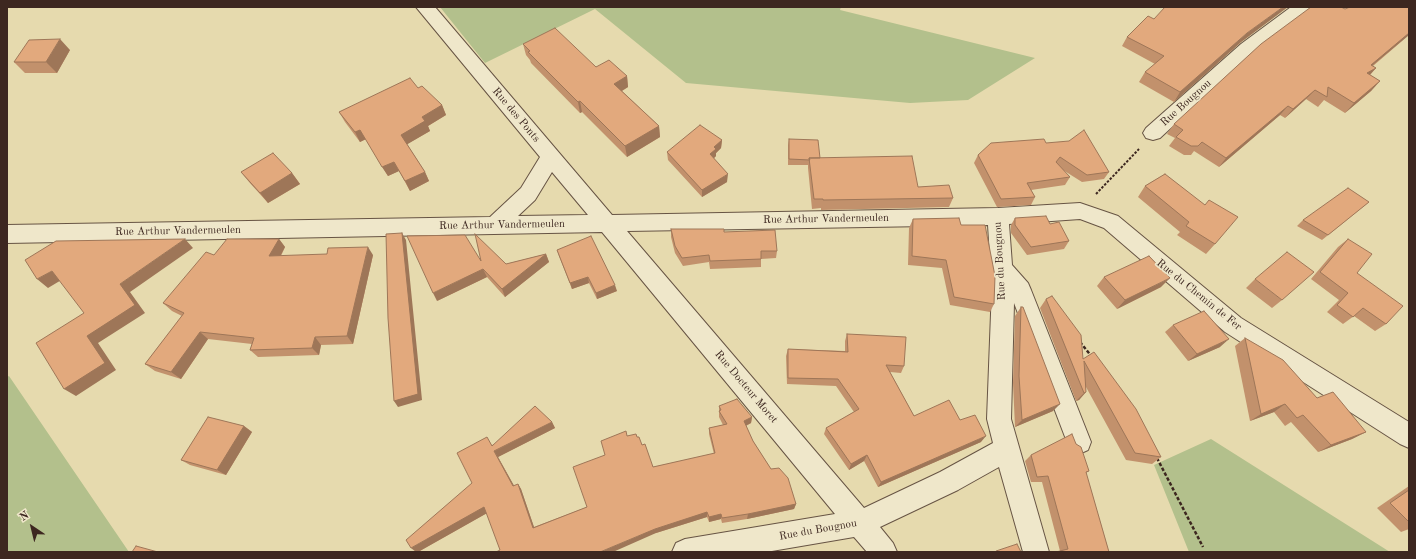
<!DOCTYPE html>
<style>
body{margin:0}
#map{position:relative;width:1416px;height:559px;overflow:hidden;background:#e6daae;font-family:"Old Standard TT",serif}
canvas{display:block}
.frame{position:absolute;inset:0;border:8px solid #3d2720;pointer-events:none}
.north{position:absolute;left:12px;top:507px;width:40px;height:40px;-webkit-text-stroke:3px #efe7ca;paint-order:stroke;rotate:325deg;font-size:11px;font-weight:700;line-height:16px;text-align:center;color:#3d2720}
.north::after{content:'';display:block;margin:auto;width:14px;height:18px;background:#3d2720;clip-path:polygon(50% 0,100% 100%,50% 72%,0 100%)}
</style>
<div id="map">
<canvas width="1416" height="559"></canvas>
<div class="frame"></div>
<div class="north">N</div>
</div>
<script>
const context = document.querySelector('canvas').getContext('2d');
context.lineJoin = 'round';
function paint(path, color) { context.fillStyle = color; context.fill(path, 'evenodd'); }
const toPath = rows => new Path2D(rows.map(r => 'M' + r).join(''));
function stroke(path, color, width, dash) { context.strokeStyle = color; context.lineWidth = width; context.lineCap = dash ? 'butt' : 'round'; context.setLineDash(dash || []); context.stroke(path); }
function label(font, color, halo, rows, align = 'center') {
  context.font = font + ' "Old Standard TT",serif'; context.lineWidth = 3.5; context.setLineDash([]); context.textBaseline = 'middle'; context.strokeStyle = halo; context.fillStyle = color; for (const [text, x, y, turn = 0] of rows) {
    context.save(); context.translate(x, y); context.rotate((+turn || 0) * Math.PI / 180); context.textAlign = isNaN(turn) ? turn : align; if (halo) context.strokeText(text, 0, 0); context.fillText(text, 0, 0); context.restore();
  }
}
const green = toPath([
 [440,7,841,7,840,10,1035,58,968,100,910,103,686,83,595,9,485,63],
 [9,376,129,552,7,552,7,377],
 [1211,439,1390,552,1189,552,1154,465]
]);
const pathFar1 = toPath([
 [1096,194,1139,149]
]);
const path = toPath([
 [1080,342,1092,357],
 [1157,458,1203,547]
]);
const minor = toPath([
 [416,7,435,7,612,215,998,208,1080,203,1118,216,1241,318,1409,422,1409,448,1400,444,1225,332,1104,228,1080,219,1009,224,1012,265,1028,283,1031,290,1091,442,1088,450,1079,454,1070,450,1014,303,1011,419,1049,552,1023,552,999,467,958,490,880,527,893,543,897,552,867,552,854,537,766,552,672,552,676,543,685,539,835,514,602,232,7,243,7,225,490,217,521,188,540,157,416,7],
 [552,172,588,215,518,216,535,200,552,172],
 [988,225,992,287,987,419,993,443,940,472,864,508,627,231,988,225],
 [1291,7,1312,7,1309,11,1253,52,1160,138,1153,140,1146,138,1143,133,1146,128,1241,44,1291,7]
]);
const wall = toPath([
 [1409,7,1409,35,1373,66,1376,68,1370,75,1380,81,1371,91,1345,113,1324,100,1318,107,1306,99,1285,118,1280,115,1219,167,1194,151,1191,155,1184,155,1169,146,1175,138,1167,134,1174,124,1345,9],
 [1154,19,1240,43,1174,102,1139,82,1145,72,1155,64,1122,46,1127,37],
 [523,44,627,76,628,87,622,91,659,126,660,137,627,157,582,112,580,113,531,63,530,60,526,55],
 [70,50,57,73,25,73,14,62],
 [418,88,442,105,446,115,428,126,430,131,407,144,425,172,429,181,410,191,399,171,388,176,366,139,360,142,345,122,339,112],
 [789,139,820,158,918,187,953,198,949,207,821,210,821,208,812,209,808,168,808,165,788,165,788,145],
 [722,140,721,148,716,153,716,156,714,158,727,182,702,197,668,160,667,152],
 [1046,143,1109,172,1104,179,1082,182,1063,170,1070,177,1065,185,1031,190,1035,197,1031,205,997,207,974,163,978,155],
 [241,172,292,173,300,184,268,203,249,182],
 [1165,174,1215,244,1206,254,1177,235,1180,232,1138,197,1145,186],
 [1369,202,1322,240,1297,226,1303,220],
 [1015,218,1050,224,1069,241,1064,249,1027,255,1011,233,1011,225],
 [913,219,961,225,994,304,990,312,950,305,942,268,908,265,909,228],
 [671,229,724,232,777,251,776,258,761,259,761,267,710,269,709,262,683,266,675,253,671,237],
 [279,239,285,247,281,256,373,255,353,344,321,345,319,355,258,357,250,350,252,344,208,339,181,379,155,371,145,364,182,316,172,311,163,303,214,255],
 [1348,239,1357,273,1386,324,1375,331,1354,316,1343,324,1327,312,1339,300,1311,279,1338,247],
 [557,250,617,291,597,299,589,283,572,289,559,256],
 [546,254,549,262,505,297,487,277,437,301,481,261,506,264],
 [1104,277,1161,287,1117,309,1097,286],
 [1255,279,1282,300,1272,308,1246,288],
 [1046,299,1083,359,1161,457,1152,464,1126,460,1086,387,1086,392,1079,400,1076,401,1040,308],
 [1021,307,1053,411,1015,427,1013,383,1015,316],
 [1173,325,1220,347,1188,361,1165,332],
 [847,334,904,366,901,373,890,372,914,416,960,420,981,442,878,487,864,461,849,470,824,434,826,428,854,412,836,386,787,384,786,356,788,349,845,351,845,341],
 [1245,338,1317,398,1366,432,1352,439,1318,452,1291,422,1285,426,1274,412,1250,421,1235,346],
 [719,406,752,417,751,423,746,426,753,441,771,469,796,504,794,509,747,519,722,523,721,519,709,522,707,517,656,533,500,550,487,513,418,552,416,552,472,483,492,445,552,422,555,428,498,457,514,486,518,484,521,489,534,527,587,507,605,455,627,436,637,437,642,445,653,467,714,454,709,434,709,428,723,425,719,417],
 [244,426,252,432,226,475,190,465,181,460],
 [1076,444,1089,471,1086,473,1109,552,1060,551,1042,482,1031,482,1025,461,1031,455],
 [1409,486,1409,529,1401,532,1377,508]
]);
const shadedWall = toPath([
 [1283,7,1288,7,1240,43,1174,102,1180,92,1247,33],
 [1409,33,1409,35,1362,74,1371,65],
 [60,39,70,50,57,73,46,62],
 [1376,68,1367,78,1367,73],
 [627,76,628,87,615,95,614,84],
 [1380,81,1371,91,1345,113,1354,103],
 [1315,90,1306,99,1285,118,1293,109],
 [580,101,582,112,580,113,578,102],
 [442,105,446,115,428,126,430,131,406,145,401,135,422,117],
 [1288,106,1280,115,1219,167,1226,158],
 [659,126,660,137,627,157,625,146],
 [360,130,366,139,360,142,355,132],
 [722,140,721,148,716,153,716,156,710,162,710,154,714,147],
 [394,162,399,171,388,176,382,167],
 [425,172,429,181,410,191,405,181],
 [292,173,300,184,268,203,260,193],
 [728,174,727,182,702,197,702,190],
 [402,233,406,240,422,400,398,407,394,401],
 [185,239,193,248,130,292,145,313,98,343,116,370,76,396,64,389,87,336,120,284],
 [279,239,285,247,276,264,269,256],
 [368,247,373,255,353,344,347,336],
 [546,254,549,262,505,297,502,289],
 [483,269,487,277,437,301,433,293],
 [52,271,63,279,48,288,37,279],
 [588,277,589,283,572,289,570,283],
 [1170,278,1161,287,1117,309,1125,300],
 [615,285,617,291,597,299,596,293],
 [200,332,208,339,181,379,171,372],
 [315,337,321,345,319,355,312,348],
 [1229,339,1220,347,1188,361,1197,354],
 [1086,392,1079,400,1076,401,1084,393],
 [1060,404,1053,411,1015,427,1022,420],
 [1285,404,1274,412,1250,421,1261,414],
 [752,417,751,423,743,427,744,421],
 [552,422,555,428,498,457,517,491,513,486,487,437,495,451],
 [244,426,252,432,226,475,217,470],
 [1366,432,1352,439,1318,452,1331,445],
 [986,436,981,442,878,487,881,482],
 [867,455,864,461,849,470,851,464],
 [518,484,521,489,536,533,533,528],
 [796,504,794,509,747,519,748,514],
 [484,507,489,512,418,552,416,552,411,548],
 [707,512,707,517,656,533,613,552,600,552,655,529],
 [721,514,721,519,709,522,709,517]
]);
const building = toPath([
 [1165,7,1283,7,1247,33,1180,92,1145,72,1164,56,1127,37,1148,16,1154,19,1165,7],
 [1311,7,1341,7,1345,9,1350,7,1409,7,1409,33,1371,65,1376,68,1367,73,1380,81,1354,103,1328,87,1327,97,1315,90,1293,109,1288,106,1226,158,1202,142,1198,146,1191,146,1176,137,1183,130,1174,124,1261,44,1311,7],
 [555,28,596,67,609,60,627,76,614,84,659,126,625,146,580,101,578,102,528,52,530,51,523,44,555,28],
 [60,39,46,62,14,62,29,40,60,39],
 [410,78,418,88,422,86,442,105,422,117,425,121,401,135,425,172,405,181,394,162,382,167,360,130,355,132,339,112,410,78],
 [700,125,722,140,714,147,716,149,710,154,728,174,702,190,667,152,700,125],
 [1084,130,1109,172,1087,175,1060,157,1056,162,1070,177,1027,183,1035,197,1001,199,978,155,991,143,1044,139,1046,143,1069,141,1084,130],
 [789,139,818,140,820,158,809,158,810,160,789,159,789,139],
 [273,153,292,173,260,193,241,172,273,153],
 [912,156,918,187,949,185,953,198,823,200,823,199,814,199,809,158,912,156],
 [1165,174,1205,205,1209,200,1238,217,1215,244,1186,226,1189,222,1145,186,1165,174],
 [1348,188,1369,202,1328,235,1303,220,1348,188],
 [1046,216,1050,224,1059,222,1069,241,1031,247,1015,225,1015,218,1046,216],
 [959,218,961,225,985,225,995,276,994,304,954,297,946,260,912,256,913,219,959,218],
 [671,229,724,229,724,232,775,230,777,251,761,251,761,259,710,261,709,255,682,258,675,246,671,229],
 [402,233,418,394,394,401,388,318,386,234,402,233],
 [475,234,506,264,546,254,502,289,483,269,433,293,407,236,465,235,481,261,475,234],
 [591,236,615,285,596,293,588,277,570,283,557,250,591,236],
 [185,239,120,284,135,305,87,336,105,363,64,389,36,343,84,313,52,271,37,279,25,260,56,241,185,239],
 [227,239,279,239,269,256,327,254,328,248,368,247,347,336,315,337,312,348,250,350,254,338,200,332,171,372,145,364,184,313,163,303,206,252,214,255,227,239],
 [1348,239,1372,254,1357,273,1403,306,1386,324,1363,308,1353,317,1337,305,1348,293,1320,272,1348,239],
 [1287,252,1314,272,1282,300,1255,279,1287,252],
 [1149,256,1170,278,1125,300,1104,277,1149,256],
 [1052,296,1081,335,1083,359,1094,352,1136,409,1161,457,1135,453,1084,361,1086,392,1084,393,1046,299,1052,296],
 [1021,307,1023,307,1060,404,1022,420,1019,376,1021,307],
 [1204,311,1229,339,1197,354,1173,325,1204,311],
 [847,334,906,337,904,366,886,365,914,416,949,400,960,420,975,415,986,436,881,482,867,455,851,464,826,428,859,409,838,379,788,378,788,349,848,352,847,334],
 [1245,338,1283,360,1317,398,1333,392,1366,432,1331,445,1303,415,1297,418,1285,404,1261,414,1245,338],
 [737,399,752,417,744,421,753,441,771,469,779,468,788,478,796,504,748,514,722,518,721,514,709,517,707,512,655,529,600,552,496,552,500,550,484,507,411,548,406,540,472,483,457,453,487,437,492,446,535,406,552,422,494,451,513,486,518,484,533,528,587,507,573,467,605,455,601,441,626,431,627,436,636,434,637,437,639,437,642,445,645,444,653,467,715,453,709,428,727,424,719,411,721,410,719,406,737,399],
 [208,417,244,426,217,470,181,460,208,417],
 [1072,434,1076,444,1081,447,1089,471,1086,472,1109,552,1056,552,1068,549,1048,476,1037,477,1031,455,1072,434],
 [1409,490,1409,522,1390,503,1409,490],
 [1017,544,1021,552,996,552,996,551,1017,544],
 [136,546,158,552,132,552,136,546]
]);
const streetNames = [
 ["Rue Bougnou",1186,103,-42],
 ["Rue des Ponts",516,115,50],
 ["Rue Arthur Vandermeulen",826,219,-1],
 ["Rue Arthur Vandermeulen",502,225,-1],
 ["Rue Arthur Vandermeulen",178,231,-1],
 ["Rue du Bougnou",1000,261,-93],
 ["Rue du Chemin de Fer",1199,295,39],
 ["Rue Docteur Moret",746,387,50],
 ["Rue du Bougnou",818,530,-10]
];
paint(green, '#b3c08c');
stroke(minor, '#675444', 2);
stroke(pathFar1, '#3d2720', 2, [2.5, 1.5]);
stroke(path, '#3d2720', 2.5, [3.5, 2]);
paint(minor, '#efe7ca');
paint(wall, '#c2916c');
paint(shadedWall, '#9e7658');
paint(building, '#e2a97d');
stroke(building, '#9e7658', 1);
label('11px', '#3d2720', '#efe7ca', streetNames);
</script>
